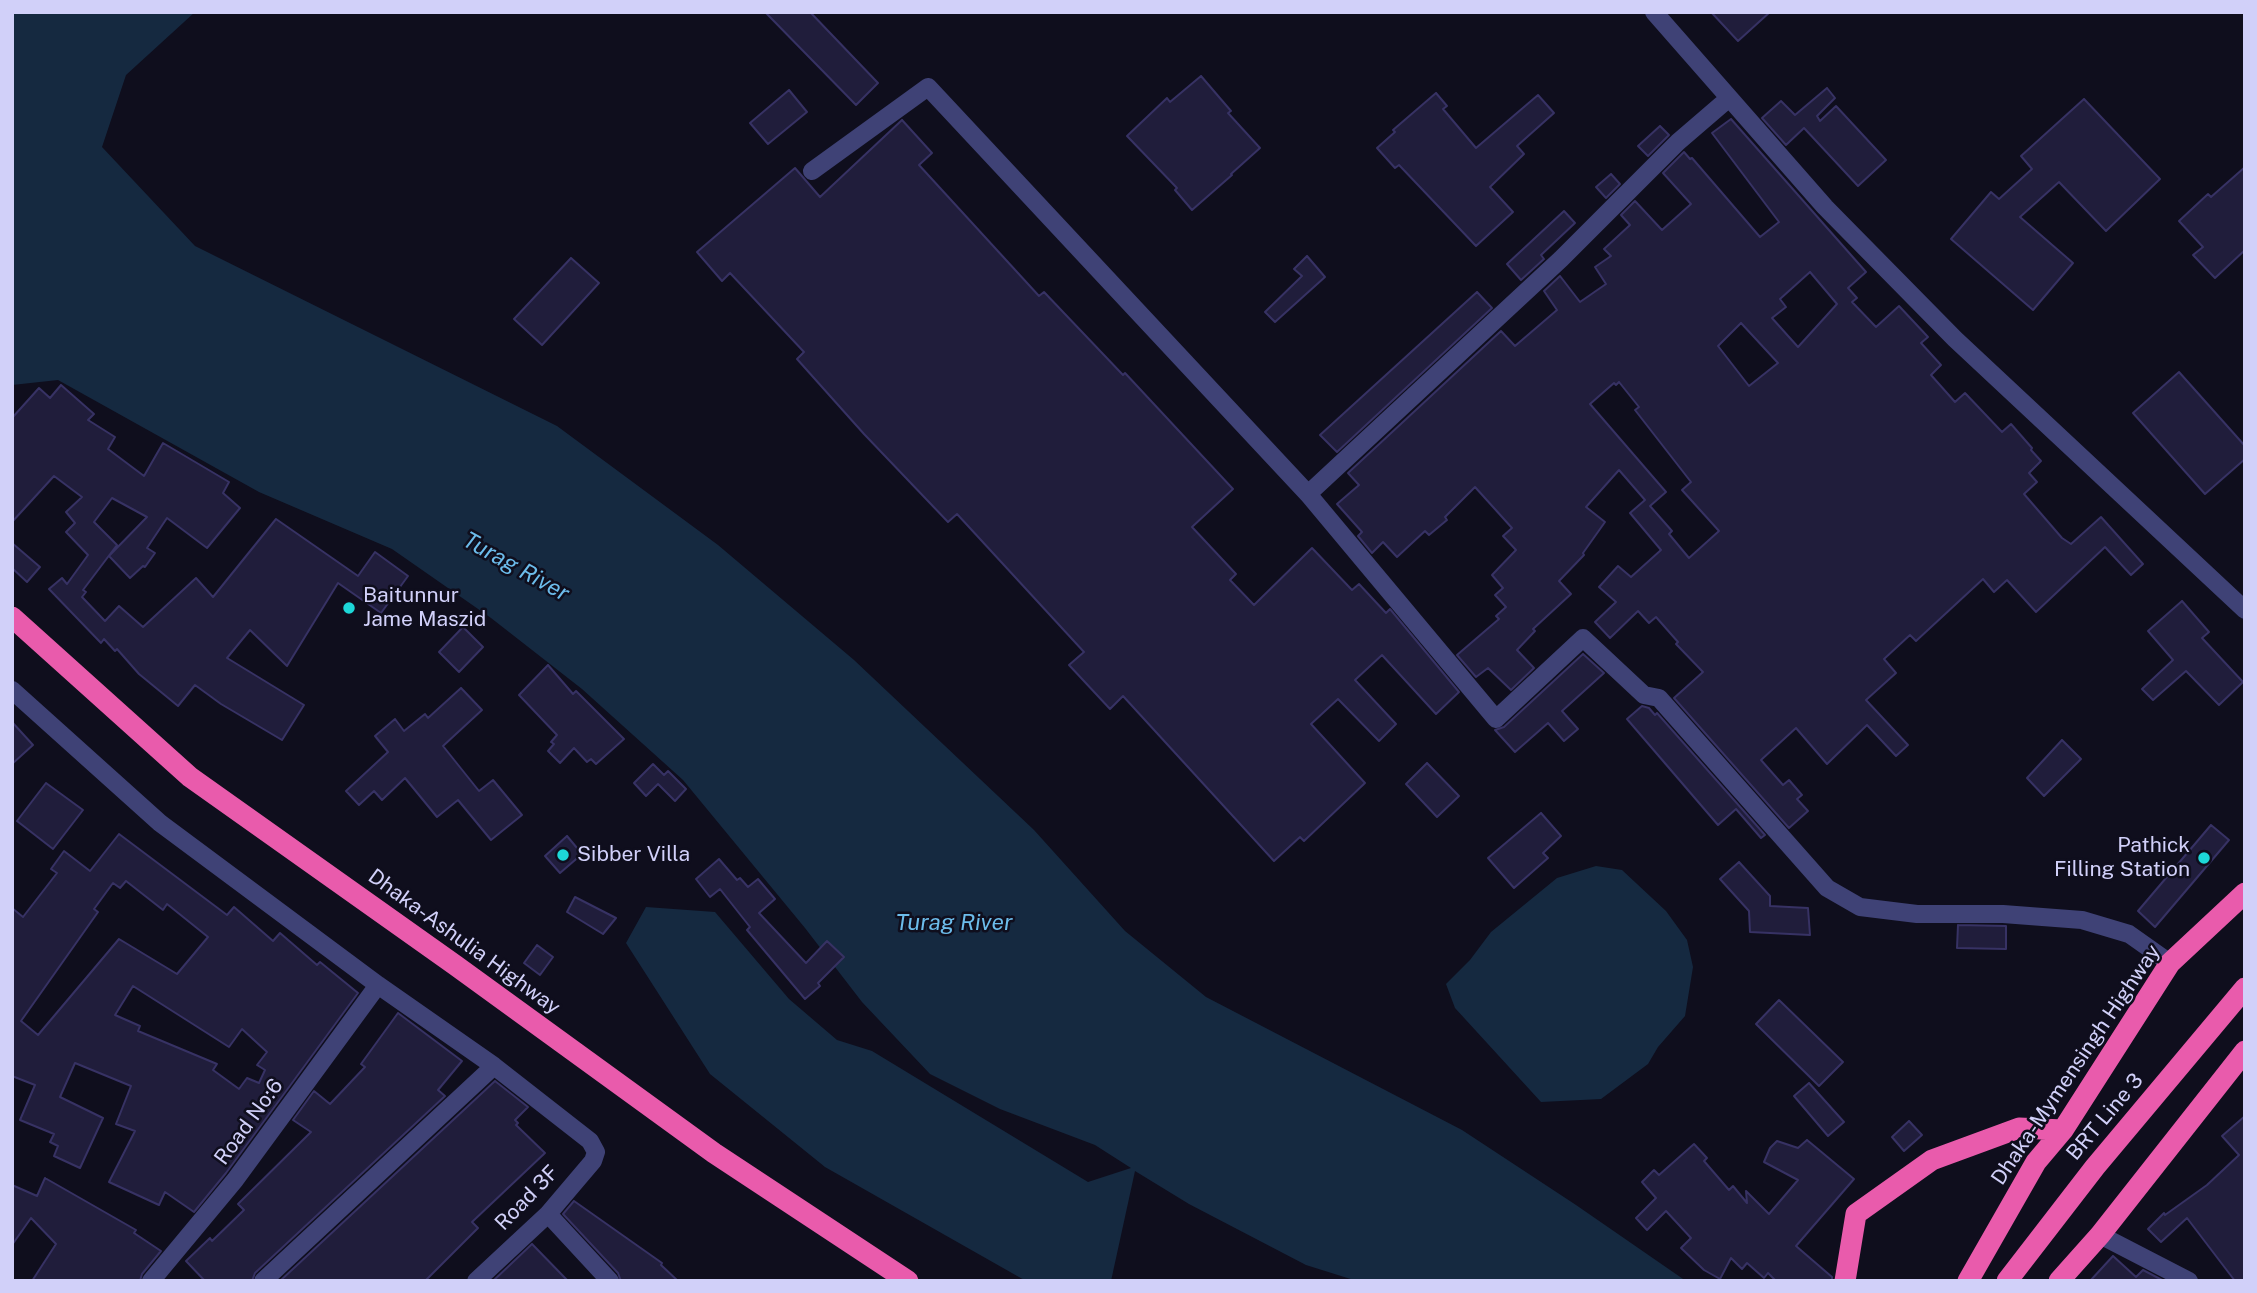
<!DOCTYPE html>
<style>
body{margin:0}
#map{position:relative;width:2257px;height:1293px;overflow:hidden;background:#0f0e1d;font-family:"Public Sans",sans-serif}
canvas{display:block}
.frame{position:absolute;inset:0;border:14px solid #d1d0f9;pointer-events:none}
</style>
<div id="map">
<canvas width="2257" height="1293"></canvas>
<div class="frame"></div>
</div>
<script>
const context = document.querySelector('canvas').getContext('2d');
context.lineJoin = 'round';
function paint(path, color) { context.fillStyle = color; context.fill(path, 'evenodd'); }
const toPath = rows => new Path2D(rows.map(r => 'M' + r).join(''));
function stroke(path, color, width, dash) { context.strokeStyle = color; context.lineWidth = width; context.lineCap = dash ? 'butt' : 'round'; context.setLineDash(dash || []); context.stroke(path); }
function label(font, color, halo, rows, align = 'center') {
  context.font = font + ' "Public Sans",sans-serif'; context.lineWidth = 5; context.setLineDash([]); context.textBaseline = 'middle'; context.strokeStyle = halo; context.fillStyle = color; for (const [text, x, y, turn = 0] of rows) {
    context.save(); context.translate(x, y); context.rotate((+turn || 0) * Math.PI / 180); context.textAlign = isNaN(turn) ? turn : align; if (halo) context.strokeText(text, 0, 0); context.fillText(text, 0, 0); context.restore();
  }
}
const water = toPath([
 [12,12,195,12,126,75,102,147,195,246,557,426,718,545,854,660,1034,830,1125,931,1206,997,1462,1130,1576,1205,1686,1281,1357,1281,1306,1265,1189,1204,1135,1171,1111,1281,1026,1281,825,1167,710,1074,626,943,646,907,715,912,789,999,837,1040,872,1051,1088,1182,1131,1168,1095,1145,1000,1109,930,1074,862,1002,805,928,683,780,582,689,491,618,392,549,259,492,58,380,12,385],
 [1596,866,1622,870,1666,911,1687,940,1693,967,1685,1016,1658,1047,1648,1064,1601,1099,1541,1102,1455,1008,1446,984,1470,960,1491,932,1557,878]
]);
const building = toPath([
 [765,12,810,12,878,83,856,105,765,12],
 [1711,12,1770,12,1738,41,1711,12],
 [1201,76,1231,111,1228,113,1260,148,1231,174,1232,175,1192,210,1175,190,1177,188,1127,136,1167,98,1170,102,1201,76],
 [1827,88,1835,98,1817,116,1820,121,1836,106,1886,160,1858,186,1804,128,1786,145,1762,118,1781,101,1795,115,1827,88],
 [789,90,807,112,768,144,750,123,789,90],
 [1436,93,1447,106,1443,109,1476,148,1538,95,1554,113,1517,146,1524,154,1490,187,1513,212,1476,246,1399,165,1395,168,1377,148,1395,132,1393,130,1436,93],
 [2084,99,2160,179,2106,231,2059,182,2020,217,2073,263,2033,310,1951,239,1991,192,1999,199,2032,169,2021,156,2084,99],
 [1731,119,1866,272,1848,288,1857,298,1852,302,1876,327,1899,306,1928,337,1921,343,1941,365,1931,375,1955,402,1965,393,2002,432,2011,424,2032,448,2031,450,2041,461,2029,473,2037,482,2024,494,2062,538,2071,544,2101,517,2143,564,2131,575,2105,547,2036,612,2007,580,1994,592,1983,579,1916,641,1910,635,1884,659,1896,673,1866,700,1908,745,1896,756,1867,725,1827,764,1796,728,1761,760,1783,785,1789,780,1802,795,1797,799,1808,811,1789,828,1674,698,1703,672,1676,644,1678,642,1656,617,1649,623,1638,611,1610,638,1595,622,1616,602,1599,587,1618,566,1631,577,1661,550,1630,513,1645,500,1619,470,1586,507,1605,522,1583,553,1584,555,1559,581,1571,594,1533,629,1535,631,1517,650,1534,668,1511,690,1488,668,1476,677,1457,655,1499,619,1496,616,1506,607,1495,595,1503,588,1492,575,1516,550,1503,536,1512,528,1475,487,1445,517,1447,520,1429,535,1425,531,1397,557,1383,542,1372,553,1358,536,1362,532,1337,504,1359,485,1348,473,1501,331,1515,346,1557,310,1544,291,1560,276,1580,302,1606,284,1595,267,1611,256,1604,249,1630,225,1621,215,1635,201,1662,230,1691,204,1663,173,1684,152,1690,159,1692,158,1760,237,1779,222,1712,133,1731,119],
 [1810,272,1837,304,1798,347,1772,318,1786,307,1780,299,1810,272],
 [1741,323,1778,363,1749,386,1718,346,1741,323],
 [1619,382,1639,407,1635,410,1691,482,1682,490,1719,531,1689,558,1669,534,1672,531,1650,506,1666,492,1590,404,1614,383,1616,385,1619,382],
 [902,120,932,153,919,165,1039,296,1044,292,1123,375,1125,373,1233,489,1192,527,1236,574,1230,580,1254,605,1312,548,1352,590,1359,584,1386,613,1390,609,1459,692,1436,714,1382,655,1355,680,1396,724,1379,741,1338,699,1311,724,1365,783,1304,841,1300,837,1274,861,1123,696,1110,709,1069,665,1084,652,957,514,948,522,864,434,797,359,804,352,730,273,722,281,697,252,795,168,820,197,902,120],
 [1660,126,1669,135,1648,156,1638,146,1660,126],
 [2245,167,2245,250,2215,278,2193,255,2203,247,2179,221,2208,194,2211,197,2245,167],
 [1611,174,1620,184,1606,198,1596,187,1611,174],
 [1564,211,1575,223,1541,255,1544,259,1521,280,1507,264,1564,211],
 [1307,256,1325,277,1275,322,1265,312,1302,276,1294,269,1307,256],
 [571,258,599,283,542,345,514,319,571,258],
 [1477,292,1492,308,1337,452,1320,435,1477,292],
 [2179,372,2245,446,2245,459,2205,494,2133,413,2179,372],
 [61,385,94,414,88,420,115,437,108,449,144,476,163,443,229,482,223,493,240,508,207,548,167,518,147,548,155,553,145,567,143,566,130,578,109,556,147,517,112,498,94,522,117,545,83,590,86,592,82,597,105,621,119,606,143,627,196,578,213,597,276,519,358,576,375,552,408,576,381,613,338,583,287,666,250,630,227,658,304,705,282,740,221,704,195,685,178,706,139,674,117,649,115,651,104,639,101,643,49,589,62,578,67,584,88,555,66,532,75,523,66,512,82,497,54,476,12,522,12,418,39,388,50,398,61,385],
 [12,543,40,567,27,582,12,568,12,543],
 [2182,601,2209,632,2202,638,2243,682,2219,705,2186,671,2153,700,2142,689,2173,660,2148,631,2182,601],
 [463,627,483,647,459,672,439,652,463,627],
 [1583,654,1604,673,1562,711,1578,729,1564,741,1548,723,1515,752,1495,730,1504,727,1583,654],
 [548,665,573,694,576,691,624,739,596,764,591,759,587,762,574,748,560,763,548,751,554,744,551,742,557,735,519,695,548,665],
 [461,688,482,710,443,746,479,791,493,780,522,815,491,840,458,800,437,817,405,778,382,800,374,791,359,805,346,791,388,752,375,736,395,719,404,731,425,714,428,718,461,688],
 [1642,706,1649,708,1655,715,1657,713,1765,835,1761,838,1736,809,1718,825,1627,719,1642,706],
 [12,722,33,745,12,764,12,722],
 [2062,740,2081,759,2044,796,2027,778,2062,740],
 [1427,763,1459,796,1437,817,1406,784,1427,763],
 [653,764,664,775,668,771,686,789,675,801,658,784,646,796,634,783,653,764],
 [46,783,83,810,53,849,17,821,46,783],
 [1541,813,1561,836,1543,853,1548,858,1514,888,1488,858,1541,813],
 [2211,825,2229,840,2155,927,2138,911,2211,825],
 [119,834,227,915,234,907,273,941,280,933,317,965,320,962,358,993,226,1173,194,1212,165,1192,159,1205,109,1182,135,1131,116,1124,131,1086,75,1063,60,1097,103,1118,80,1168,54,1156,58,1146,50,1142,54,1134,20,1120,35,1085,12,1076,12,908,23,917,57,873,51,869,64,851,90,871,119,834],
 [126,881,163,910,167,904,208,937,177,974,119,939,38,1035,21,1021,98,912,94,909,113,883,120,888,126,881],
 [133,986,229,1047,242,1029,267,1052,257,1065,265,1070,259,1083,247,1078,239,1089,213,1070,217,1064,138,1031,140,1026,115,1015,133,986],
 [567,836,582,854,560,873,545,856,567,836],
 [719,859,737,880,740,878,748,887,758,879,775,899,759,913,806,963,827,941,844,957,818,983,820,986,805,999,747,930,750,927,720,889,710,897,696,879,719,859],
 [1739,862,1770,896,1770,906,1808,908,1810,935,1750,932,1749,911,1720,879,1739,862],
 [575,897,616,918,603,934,567,912,575,897],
 [1958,925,2006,926,2006,949,1957,948,1958,925],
 [537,945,553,957,540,975,524,963,537,945],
 [1779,1000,1843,1062,1819,1086,1756,1024,1779,1000],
 [398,1013,462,1061,438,1090,445,1096,255,1273,252,1281,205,1281,186,1261,210,1238,212,1241,244,1210,238,1204,311,1132,293,1120,314,1091,330,1104,365,1067,361,1064,398,1013],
 [495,1081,528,1107,515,1120,518,1123,516,1125,545,1153,472,1222,478,1228,425,1281,280,1281,495,1081],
 [1809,1083,1844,1122,1828,1136,1794,1096,1809,1083],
 [2245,1116,2245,1281,2235,1281,2187,1218,2161,1242,2148,1229,2164,1213,2165,1215,2207,1185,2239,1155,2222,1136,2245,1116],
 [1909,1121,1922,1135,1904,1151,1892,1137,1909,1121],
 [1807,1140,1854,1179,1796,1246,1832,1277,1832,1281,1776,1281,1768,1273,1764,1278,1747,1263,1742,1269,1731,1258,1720,1279,1704,1270,1681,1248,1691,1238,1666,1211,1647,1230,1636,1218,1656,1198,1642,1182,1654,1170,1659,1175,1694,1144,1707,1158,1704,1161,1729,1190,1733,1186,1747,1203,1746,1191,1769,1214,1798,1180,1764,1162,1770,1148,1777,1141,1798,1148,1807,1140],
 [45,1178,136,1230,134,1233,161,1251,142,1274,140,1281,32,1281,56,1244,31,1218,12,1245,12,1185,37,1196,45,1178],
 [574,1201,662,1263,661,1265,678,1281,621,1281,618,1273,563,1214,574,1201],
 [532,1244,568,1281,493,1281,532,1244],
 [2113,1256,2136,1277,2143,1270,2164,1281,2090,1281,2113,1256]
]);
const minor = toPath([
 [1654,12,1825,207,1955,339,2245,610],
 [812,171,928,87,1308,494,1561,259,1678,142,1728,99],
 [1308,494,1496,719,1583,638,1644,695,1659,698,1827,888,1860,907,1917,914,2003,914,2082,920,2129,934,2170,963],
 [12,690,160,823,378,985,494,1066,590,1141,596,1152,593,1161,548,1214,476,1281],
 [548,1214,610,1281],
 [2100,1235,2189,1281],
 [151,1281,235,1180,378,985],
 [263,1281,494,1066]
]);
const highway = toPath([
 [12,617,190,777,455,965,714,1153,908,1281],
 [1845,1281,1856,1214,1932,1160,2019,1128,2063,1130],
 [1968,1281,2036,1162,2063,1130,2170,963,2245,893],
 [2007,1281,2095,1167,2245,988],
 [2059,1281,2100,1235,2245,1051]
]);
const markers = [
 [349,608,7,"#1dd7d8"],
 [563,855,7,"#1dd7d8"],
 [2204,858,7,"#1dd7d8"]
];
const poiNames = [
 ["Baitunnur",363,596],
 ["Jame Maszid",363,620],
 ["Pathick",2190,846,"right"],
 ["Filling Station",2190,870,"right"],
 ["Sibber Villa",577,855]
];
const streetNames = [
 ["Dhaka-Ashulia Highway",464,942,36],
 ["Dhaka-Mymensingh Highway",2076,1065,-56],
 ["BRT Line 3",2105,1117,-50],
 ["Road No:6",249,1122,-54],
 ["Road 3F",527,1198,-46]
];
const waterNames = [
 ["Turag River",516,567,29],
 ["Turag River",954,923]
];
paint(water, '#152940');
paint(building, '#201d3b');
stroke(building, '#373264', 2);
stroke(minor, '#3f4276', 18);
stroke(highway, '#e95bac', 21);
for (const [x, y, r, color] of markers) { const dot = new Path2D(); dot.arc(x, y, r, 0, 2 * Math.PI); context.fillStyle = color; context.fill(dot); stroke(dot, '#0f0e1d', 2.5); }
label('21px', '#d1d0f9', '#0f0e1d', poiNames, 'left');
label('21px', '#d1d0f9', '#0f0e1d', streetNames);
label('italic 23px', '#6cbceb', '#0f0e1d', waterNames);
</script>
